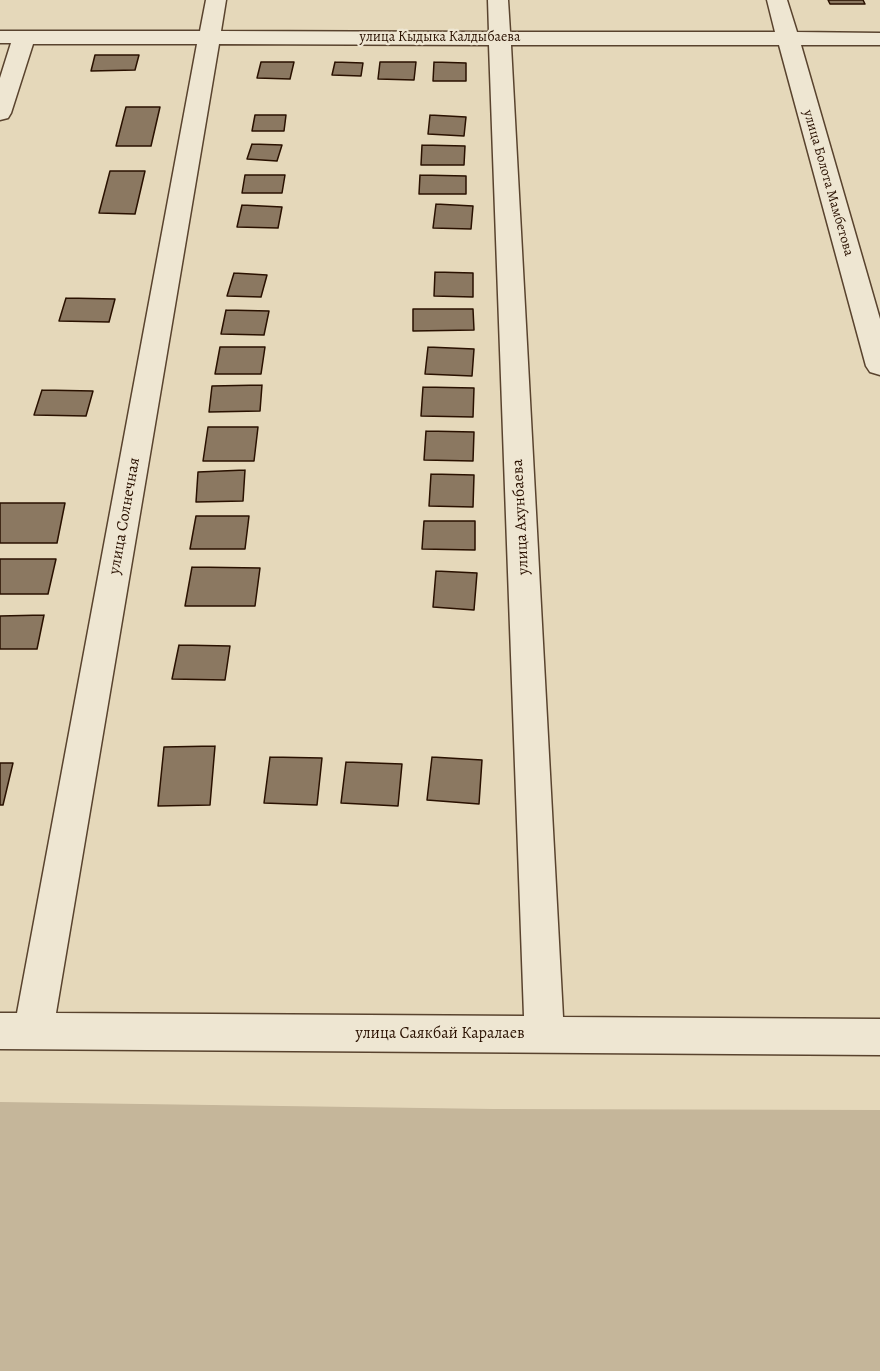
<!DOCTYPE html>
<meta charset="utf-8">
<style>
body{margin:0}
canvas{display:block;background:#e5d8ba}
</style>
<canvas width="880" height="1371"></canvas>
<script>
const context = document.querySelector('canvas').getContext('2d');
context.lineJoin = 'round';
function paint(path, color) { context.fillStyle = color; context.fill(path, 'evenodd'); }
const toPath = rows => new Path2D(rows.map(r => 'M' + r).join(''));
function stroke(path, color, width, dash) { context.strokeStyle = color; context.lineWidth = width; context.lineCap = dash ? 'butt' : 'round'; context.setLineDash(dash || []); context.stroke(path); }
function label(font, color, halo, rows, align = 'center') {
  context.font = font + ' Alegreya,serif'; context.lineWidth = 4.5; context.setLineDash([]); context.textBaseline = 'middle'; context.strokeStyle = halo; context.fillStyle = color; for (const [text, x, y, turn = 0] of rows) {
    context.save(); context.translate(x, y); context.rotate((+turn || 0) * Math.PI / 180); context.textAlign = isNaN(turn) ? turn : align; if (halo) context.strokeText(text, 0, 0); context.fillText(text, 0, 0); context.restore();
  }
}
const green = toPath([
 [0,1102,494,1109,880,1110,880,1371,0,1371]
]);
const building = toPath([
 [828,0,863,0,865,4,830,4,828,0],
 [95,55,139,55,135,70,91,71,95,55],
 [261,62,294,62,290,79,257,78,261,62],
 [335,62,363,63,361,76,332,75,335,62],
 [380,62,416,62,414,80,378,79,380,62],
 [434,62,466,63,466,81,433,81,434,62],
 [126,107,160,107,151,146,116,146,126,107],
 [255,115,286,115,284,131,252,131,255,115],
 [430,115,466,117,464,136,428,134,430,115],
 [252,144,282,145,277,161,247,159,252,144],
 [422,145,465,146,464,165,421,165,422,145],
 [110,171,145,171,135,214,99,213,110,171],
 [245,175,285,175,282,193,242,193,245,175],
 [420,175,466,176,466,194,419,194,420,175],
 [436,204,473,206,471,229,433,228,436,204],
 [242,205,282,207,278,228,237,227,242,205],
 [435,272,473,273,473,297,434,296,435,272],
 [234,273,267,275,261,297,227,296,234,273],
 [66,298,115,299,109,322,59,321,66,298],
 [413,309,473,309,474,330,413,331,413,309],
 [226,310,269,311,264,335,221,334,226,310],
 [220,347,265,347,261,374,215,374,220,347],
 [428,347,474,349,472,376,425,374,428,347],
 [262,385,260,411,209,412,212,386,262,385],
 [423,387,474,388,473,417,421,416,423,387],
 [42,390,93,391,86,416,34,415,42,390],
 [208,427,258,427,254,461,203,461,208,427],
 [426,431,474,432,473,461,424,460,426,431],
 [245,470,243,501,196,502,198,472,245,470],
 [431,474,474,475,473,507,429,506,431,474],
 [0,503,65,503,57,543,0,543,0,503],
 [196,516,249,516,245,549,190,549,196,516],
 [424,521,475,521,475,550,422,549,424,521],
 [0,559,56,559,48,594,0,594,0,559],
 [192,567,260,568,255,606,185,606,192,567],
 [436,571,477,573,474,610,433,607,436,571],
 [44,615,37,649,0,649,0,616,44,615],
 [179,645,230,646,225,680,172,679,179,645],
 [215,746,210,805,158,806,164,747,215,746],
 [270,757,322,758,317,805,264,803,270,757],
 [432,757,482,760,479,804,427,800,432,757],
 [346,762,402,764,398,806,341,803,346,762],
 [0,763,13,763,3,805,0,805,0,763]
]);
const minor = toPath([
 [206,0,226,0,221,31,489,32,488,0,508,0,510,32,775,32,767,0,787,0,797,32,880,33,880,45,801,45,880,319,880,375,870,372,866,366,779,45,511,45,563,1017,880,1019,880,1055,0,1049,0,1013,17,1013,197,44,33,44,11,113,8,118,0,120,0,78,11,43,0,43,0,31,200,31,206,0],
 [219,44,489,45,524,1016,56,1013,219,44]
]);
const farStreetnames = [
 ["улица Кыдыка Калдыбаева",440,38],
 ["улица Болота Мамбетова",828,183,74]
];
const streetNames = [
 ["улица Солнечная",125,516,-80],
 ["улица Ахунбаева",521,517,-93],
 ["улица Саякбай Каралаев",440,1034]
];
paint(green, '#c5b69a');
paint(building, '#8b7861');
stroke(building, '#2a1100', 1.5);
stroke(minor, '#59432e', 3);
paint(minor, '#eee6d2');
label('14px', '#2a1100', '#eee6d2', farStreetnames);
label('16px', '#2a1100', '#eee6d2', streetNames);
</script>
